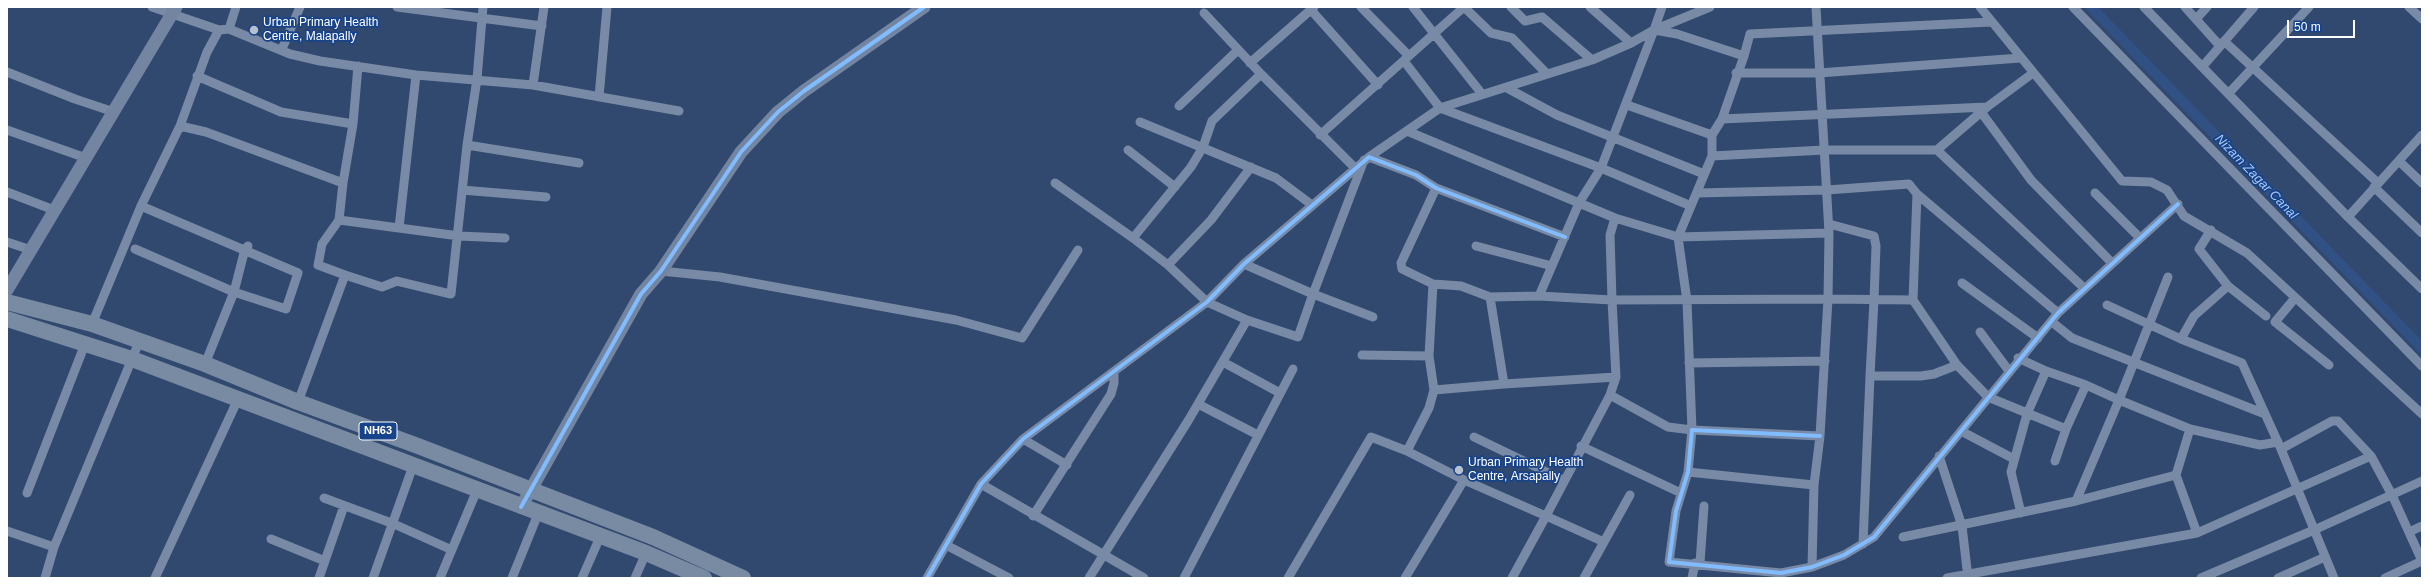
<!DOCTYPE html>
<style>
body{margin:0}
#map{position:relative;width:2429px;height:585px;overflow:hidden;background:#31496f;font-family:Arial,sans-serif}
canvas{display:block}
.frame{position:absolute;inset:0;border:8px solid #fff;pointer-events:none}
.scale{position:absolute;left:2287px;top:20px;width:68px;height:18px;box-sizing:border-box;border:2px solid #fff;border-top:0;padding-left:5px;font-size:12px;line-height:14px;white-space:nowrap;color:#fff;-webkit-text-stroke:3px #16438a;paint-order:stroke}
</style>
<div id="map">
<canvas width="2429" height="585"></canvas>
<div class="frame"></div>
<div class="scale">50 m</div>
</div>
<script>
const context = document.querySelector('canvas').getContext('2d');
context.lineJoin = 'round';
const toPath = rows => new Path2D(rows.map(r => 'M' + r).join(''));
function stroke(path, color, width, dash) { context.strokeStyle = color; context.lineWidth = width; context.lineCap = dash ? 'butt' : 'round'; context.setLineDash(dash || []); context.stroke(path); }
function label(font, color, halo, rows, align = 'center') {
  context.font = font + ' Arial,sans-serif'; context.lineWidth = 3.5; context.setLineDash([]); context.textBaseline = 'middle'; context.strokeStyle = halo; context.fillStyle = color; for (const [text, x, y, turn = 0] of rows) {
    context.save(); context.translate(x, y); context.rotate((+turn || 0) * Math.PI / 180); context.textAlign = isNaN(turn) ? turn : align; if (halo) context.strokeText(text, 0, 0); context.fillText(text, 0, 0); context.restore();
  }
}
const canal = toPath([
 [2091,7,2422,348]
]);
const street = toPath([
 [397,7,542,26],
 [1361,7,1409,56],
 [1413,7,1482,94],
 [1464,7,1491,33,1512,38,1547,74],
 [1511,7,1525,21,1542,17,1592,60],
 [1590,7,1631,43],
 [1662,7,1654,30,1710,7],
 [1980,7,2122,181,2151,182,2167,190,2184,216,2247,253,2422,414],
 [2073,7,2422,366],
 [2144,7,2348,217,2422,289],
 [2185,7,2220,46],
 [2409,7,2422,19],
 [1311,10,1378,85],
 [1204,13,1261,74],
 [2196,19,2207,7],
 [229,29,236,7],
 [219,30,229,29,290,54,320,61,416,75,533,85,679,111],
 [2224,41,2378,183],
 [282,49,300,7],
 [1744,56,1750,34,1991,22],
 [1404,61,1440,108,1601,168,1691,206],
 [1250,63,1314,7],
 [2203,66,2254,7],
 [7,72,75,99,114,112],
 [1736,73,1819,73,2020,58],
 [197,76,281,112,353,124],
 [533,85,544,7],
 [1507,88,1557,115,1704,174],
 [2229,93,2309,7],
 [599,97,607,7],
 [1627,105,1712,135],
 [1179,106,1238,50],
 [1981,112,2031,180,2112,263],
 [1722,119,1987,107,2033,73],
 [1140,122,1276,178,1312,205],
 [180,126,206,132,343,183,339,220],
 [7,130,86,158],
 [1407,131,1615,218,1678,237,1829,233],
 [1320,135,1464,7],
 [467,145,579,163],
 [1128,150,1175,187],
 [1937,150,2084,288],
 [1712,156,1824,150,1937,150,1987,107],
 [1369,157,1440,108,1592,60,1631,43,1654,30,1601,168,1579,203,1539,296],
 [2399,161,2422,183],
 [1354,167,1261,74,1212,121,1203,147,1191,167,1133,238,1168,265,1207,302,1247,320,1298,337,1313,294,1373,317],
 [343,183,353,124,358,66],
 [1055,183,1133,238],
 [2374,187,2422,233],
 [1436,188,1401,263,1402,269,1433,284,1461,286,1490,297],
 [462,190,546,197],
 [7,192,54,210],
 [1697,193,1827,190,1909,184,1917,194,2058,313],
 [2095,193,2139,237],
 [1917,194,1913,300,1957,365,1988,397,2066,429],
 [2348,217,2422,135],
 [1615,218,1610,235,1612,300,1828,299,1829,233,1816,7],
 [1829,224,1874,236,1876,246,1874,300,1870,376],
 [399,228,416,75],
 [2211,230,2199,249,2228,286],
 [7,242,31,250],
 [1476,246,1552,266],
 [135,249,234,292,286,309,298,273,141,206],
 [1244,264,1313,294,1364,160],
 [1168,265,1211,220,1251,167],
 [661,271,720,277,956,320,1022,338,1078,250],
 [345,275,318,265,322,244,339,220,459,236,505,238],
 [2168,277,2119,400,2190,429,2260,445,2278,442],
 [1962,283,2038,338],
 [2295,298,2275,322,2329,365],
 [2107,305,2181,339,2242,363,2281,449,2334,578],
 [2052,322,2072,338,2265,414],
 [92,324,141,206,180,126,207,52,219,30,152,7],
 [1980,332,2009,371],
 [2181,339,2194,316,2228,286,2266,316],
 [1362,355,1429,356,1434,390],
 [1429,356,1433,284],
 [2018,358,2046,371],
 [1223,362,1280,393],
 [1689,363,1825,361],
 [205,364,234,292,245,249,248,246],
 [1504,384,1616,377],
 [1610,395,1668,427,1692,430,1687,301,1678,237,1712,156,1712,135,1722,119,1744,56,1677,34,1654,30],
 [298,402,345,275,382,287,397,281,451,294,467,145,477,79,483,7],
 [1198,404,1258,435],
 [2190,429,2176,475,2197,533],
 [1961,431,2014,459],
 [1820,436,1692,430,1688,472,1676,511,1669,562,1781,573,1812,567,1844,555,1874,537,2058,313,2178,204],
 [1474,437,1563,480],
 [1023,439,1067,465],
 [1581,446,1681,493],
 [2281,449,2332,421,2338,421,2371,456,2392,495,2422,561],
 [1407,451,1429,408,1434,390,1504,384,1490,297,1539,296,1612,300,1616,377,1610,395,1546,516,1604,542],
 [1939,456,1962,526,1968,578],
 [2055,461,2066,429,2086,385],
 [1688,472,1814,485],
 [981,484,1144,578],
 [27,493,85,344],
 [324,498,394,524,452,550],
 [2021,513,2011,472,2027,414,2046,371,2086,385,2119,400,2076,501],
 [1033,516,1111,394,1114,383,1114,372],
 [7,531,54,547],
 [2409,532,2422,526],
 [1903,537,2076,501,2176,475],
 [271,539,325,561],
 [1863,544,1870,376,1921,376,1934,374,1957,365],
 [946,545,1009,578],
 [1700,563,1704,506],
 [1812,567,1814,485,1820,436,1828,299,1913,300],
 [45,578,54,547,139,342],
 [155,578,238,399],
 [319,578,344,506],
 [373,578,413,466],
 [440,578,477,490],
 [512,578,538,514],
 [582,578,600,537],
 [635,578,646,553],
 [927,578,981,484,1023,439,1207,302,1244,264,1369,157,1416,175,1436,188,1565,237],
 [1089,578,1188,421,1247,320],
 [1184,578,1293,369],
 [1288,578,1371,437,1407,451,1464,480,1546,516,1512,578],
 [1405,578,1464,480],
 [1584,578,1630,495],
 [1692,578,1695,563],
 [1947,578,2197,533,2371,456],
 [2201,578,2314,530,2422,481],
 [2278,578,2325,557],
 [2385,578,2422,561]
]);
const secondary = toPath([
 [7,290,176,7],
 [521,507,641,294,661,271,741,152,778,112,804,91,924,7]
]);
const highway = toPath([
 [7,302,92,324,205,364,298,402,418,446,653,537,743,578],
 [7,319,132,359,646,553,704,578]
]);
const cycleway = toPath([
 [1820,436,1692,430,1688,472,1676,511,1669,562,1781,573,1812,567,1844,555,1874,537,2058,313,2178,204],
 [521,507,641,294,661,271,741,152,778,112,804,91,924,7],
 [927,578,981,484,1023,439,1207,302,1244,264,1369,157,1416,175,1436,188,1565,237]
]);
const markers = [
 [254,30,5,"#b7bfcd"],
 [1459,470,5,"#b7bfcd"]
];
const shields = [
 [378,431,38]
];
const shieldNames = [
 ["NH63",378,431]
];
const poiNames = [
 ["Urban Primary Health",263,23],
 ["Centre, Malapally",263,37],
 ["Urban Primary Health",1468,463],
 ["Centre, Arsapally",1468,477]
];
const waterNames = [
 ["Nizam Zagar Canal",2256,177,46]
];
stroke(canal, '#315184', 10);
stroke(street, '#788aa5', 9);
stroke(secondary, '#7385a0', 13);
stroke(highway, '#798aa3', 16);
stroke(cycleway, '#80bcff', 4);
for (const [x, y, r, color] of markers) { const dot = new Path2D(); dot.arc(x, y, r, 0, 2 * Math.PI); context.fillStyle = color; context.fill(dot); stroke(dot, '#16438a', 1.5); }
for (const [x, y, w] of shields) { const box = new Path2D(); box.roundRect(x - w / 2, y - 9, w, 18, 3); context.fillStyle = '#16438a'; context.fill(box); stroke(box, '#fff', 1); }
label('bold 11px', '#fff', null, shieldNames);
label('12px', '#fff', '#16438a', poiNames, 'left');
label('italic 13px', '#abc9f6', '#16438a', waterNames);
</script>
